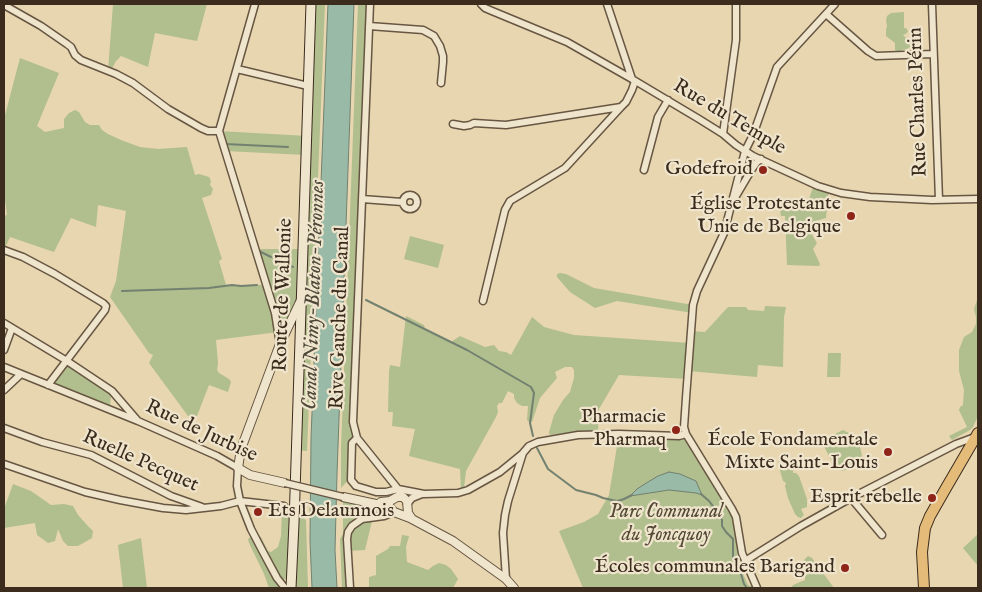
<!DOCTYPE html>
<meta charset="utf-8">
<style>
body{margin:0}
#map{position:relative;width:982px;height:592px;overflow:hidden;background:#e7d6b0;font-family:"IM FELL English",serif}
canvas{display:block}
.frame{position:absolute;inset:0;border:5px solid #3c2c1e;pointer-events:none}
</style>
<div id="map">
<canvas width="982" height="592"></canvas>
<div class="frame"></div>
</div>
<script>
const context = document.querySelector('canvas').getContext('2d');
context.lineJoin = 'round';
function paint(path, color) { context.fillStyle = color; context.fill(path, 'evenodd'); }
const toPath = rows => new Path2D(rows.map(r => 'M' + r).join(''));
function stroke(path, color, width, dash) { context.strokeStyle = color; context.lineWidth = width; context.lineCap = dash ? 'butt' : 'round'; context.setLineDash(dash || []); context.stroke(path); }
function label(font, color, halo, rows, align = 'center') {
  context.font = font + ' "IM FELL English",serif'; context.lineWidth = 4.5; context.setLineDash([]); context.textBaseline = 'middle'; context.strokeStyle = halo; context.fillStyle = color; for (const [text, x, y, turn = 0] of rows) {
    context.save(); context.translate(x, y); context.rotate((+turn || 0) * Math.PI / 180); context.textAlign = isNaN(turn) ? turn : align; if (halo) context.strokeText(text, 0, 0); context.fillText(text, 0, 0); context.restore();
  }
}
const green = toPath([
 [113,4,207,4,197,41,155,33,148,67,121,56,116,61,110,72,108,71],
 [311,4,325,4,307,451,296,450,301,300,280,343,278,332,216,340,218,363,217,370,219,373,229,379,231,382,228,392,209,385,197,416,188,416,149,363,153,355,149,353,110,297,116,281,126,211,98,205,96,227,71,218,54,252,10,237,4,250,4,216,7,215,4,192,4,119,20,58,59,73,37,126,45,132,64,128,64,119,69,113,75,110,79,112,85,122,90,125,99,125,102,130,108,134,121,140,140,147,158,149,187,147,195,175,199,174,209,177,211,181,210,185,213,189,211,195,202,198,222,259,219,261,226,285,266,285,256,249,303,249,306,155,225,151,219,131,307,136],
 [358,4,370,4,355,433,353,441,351,477,341,488,341,447],
 [904,12,904,28,906,28,908,31,907,33,903,35,909,41,910,47,907,49,902,50,899,52,895,50,895,43,886,36,886,30,887,26,886,21,887,16,891,13],
 [814,184,829,189,826,218,812,222,809,226,809,230,817,243,813,249,820,264,819,266,787,265,785,216,781,216,779,206,781,202,785,200,806,208],
 [410,236,444,245,438,268,404,259],
 [560,273,566,274,594,288,693,305,693,313,617,301,595,308,570,292,557,277,557,274],
 [978,297,978,416,973,427,970,430,952,440,949,436,967,427,959,410,960,407,963,405,964,390,959,371,959,350,964,337,972,332,976,324,976,317,974,309],
 [765,306,786,307,784,317,783,367,758,365,757,377,688,371,687,379,619,375,599,409,598,431,581,431,551,435,549,434,549,432,554,415,563,400,570,392,574,378,574,370,572,367,565,367,555,372,557,378,540,398,532,422,529,422,527,420,528,406,522,406,517,403,514,398,514,394,508,391,502,403,499,403,497,406,498,412,496,417,466,471,464,488,461,489,460,469,409,456,415,429,392,426,393,412,388,412,389,372,390,365,400,367,406,316,424,325,425,329,451,342,460,336,485,347,494,345,499,351,506,352,511,355,532,317,544,327,574,335,690,343,691,331,705,332,728,307,746,307,748,310,764,311],
 [828,353,841,353,840,377,827,377],
 [67,364,111,394,110,406,52,383],
 [843,430,851,434,853,443,860,447,862,456,861,463,854,467,842,471,837,468,834,465,821,441],
 [619,434,686,434,732,509,740,548,736,558,748,585,757,588,583,588,559,531,584,522,598,514,609,495],
 [790,458,793,460,795,465,793,471,793,473,796,473,799,476,807,499,807,507,801,509,804,515,801,518,798,517,795,514,788,498,785,486,786,483,783,481,778,464,779,461],
 [13,484,31,491,51,505,64,504,73,506,78,515,87,525,93,531,92,538,78,546,68,546,63,541,58,529,55,541,48,543,37,535,35,523,4,528,4,509],
 [343,501,385,512,384,516,373,517,365,550,348,551,350,588,342,588,340,539,343,534],
 [286,506,290,507,291,512,287,578,283,580,278,579,282,588,269,588,264,574,249,543,248,539,254,535,261,537,268,551,271,552,278,547,281,536,282,509,283,507],
 [297,517,301,517,306,520,308,588,291,588],
 [978,534,978,566,963,548],
 [402,535,409,536,406,547,407,562,428,570,433,566,439,563,446,565,451,569,458,579,453,588,369,588,369,577,376,575,376,556,388,549,390,546,400,546],
 [141,538,147,588,123,588,118,545],
 [808,556,812,558,834,588,791,588,793,585,805,580,805,576,808,571,812,570,806,564,804,560]
]);
const water = toPath([
 [328,4,354,4,337,474,335,550,337,588,312,588,310,541,311,438,328,4],
 [669,472,680,474,696,481,702,495,696,493,669,490,630,496,637,489,648,482,658,476,669,472]
]);
const stream = toPath([
 [225,144,288,147],
 [258,249,259,251,271,257],
 [284,263,293,267],
 [122,291,209,288,232,285,241,286,257,285],
 [366,300,467,350,531,387,534,393,530,423,533,436],
 [537,448,548,469,576,490,596,495,603,498,612,500,618,501,624,499,632,495],
 [701,494,709,501,716,510,722,520,722,526,726,532,733,539,733,558,735,562],
 [736,566,741,574,744,584,747,588]
]);
const minor = toPath([
 [370,4,353,422,357,438,398,489,401,497],
 [481,4,485,8,492,11,567,42,632,79],
 [607,4,632,79,699,119,723,134,736,145,753,156,818,186,841,193,870,197,932,200,978,199],
 [932,4,939,200],
 [4,5,41,26,67,44,71,47,75,55,81,60,116,74,133,83,168,109,201,128,208,131,219,131],
 [826,14,868,51,876,56,933,54],
 [369,26,423,30,434,36,440,46,443,56,443,62,441,83],
 [237,69,308,86],
 [453,124,464,126,470,125,474,123,506,125,621,107,626,102,632,90,635,81],
 [219,131,275,313,280,344],
 [219,131,255,4],
 [723,134,736,40,736,4],
 [644,170,658,117,668,100],
 '403 202a7 7 0 1 1 14 0a7 7 0 1 1-14 0Z',
 [736,196,752,169,757,162,761,159],
 [362,199,402,202],
 [4,250,23,257,55,274,103,303,106,306,105,310,48,385],
 [483,301,505,210,510,201,565,168,621,107],
 [4,323,67,361,112,391,137,420],
 [4,350,12,328],
 [4,367,138,421,217,456,238,468,237,486,240,501,251,529,263,552,277,578,285,588],
 [4,390,21,374],
 [4,428,42,442,91,455,171,496,202,507],
 [357,438,352,443,351,480,356,486,376,492,386,492,398,489,424,494,458,493,468,490,500,472,522,454],
 [4,464,85,492,120,500,163,508,186,510,221,506,240,501,284,506],
 [851,498,882,535],
 [407,504,412,498,422,494],
 [745,561,801,526,851,498,956,444,975,437],
 [506,579,503,533,505,515,508,501,523,453,529,446,538,442,578,435,619,434,679,436,686,434],
 [350,588,347,539,348,532,352,526,362,519,384,516,394,512],
 [757,588,742,553,736,517,732,509,686,434,684,427,686,398,693,305,697,291,724,233,745,151,753,135,777,67,835,4]
]);
const tertiary = toPath([
 [285,483,250,475,238,468,241,449,280,344,301,300],
 [343,497,390,507,394,512,410,518,453,541,506,579,514,588],
 [381,502,390,501,397,497,403,497,407,501,408,513,412,519]
]);
const secondary = toPath([
 [291,588,294,523,311,4]
]);
const primary = toPath([
 [924,588,922,552,925,528,930,516,946,488,978,433]
]);
const minorBridge = toPath([
 [285,483,343,497]
]);
const markers = [
 [763,170,5,"#8f2418"],
 [851,216,5,"#8f2418"],
 [676,430,5,"#8f2418"],
 [888,452,5,"#8f2418"],
 [932,498,5,"#8f2418"],
 [258,512,5,"#8f2418"],
 [845,568,5,"#8f2418"]
];
const streetNames = [
 ["Rue Charles Périn",919,102,-92],
 ["Rue du Temple",729,118,31],
 ["Route de Wallonie",284,295,-88],
 ["Rive Gauche du Canal",341,318,-88],
 ["Rue de Jurbise",201,432,25],
 ["Ruelle Pecquet",140,462,24]
];
const poiNames = [
 ["Godefroid",753,170],
 ["Église Protestante",841,205],
 ["Unie de Belgique",841,228],
 ["Pharmacie",666,418],
 ["Pharmaq",666,441],
 ["École Fondamentale",878,441],
 ["Mixte Saint-Louis",878,464],
 ["Esprit rebelle",922,498],
 ["Ets Delaunnois",268,512,"left"],
 ["Écoles communales Barigand",835,568]
];
const parkNames = [
 ["Parc Communal",666,513],
 ["du Joncquoy",666,536]
];
const waterNames = [
 ["Canal Nimy-Blaton-Péronnes",315,295,-88]
];
paint(green, '#b1be8e');
paint(water, '#98baa6');
stroke(water, '#738170', 1);
stroke(stream, '#738170', 2);
stroke(minor, '#675642', 9);
stroke(tertiary, '#675642', 10);
stroke(secondary, '#3c2c1e', 11);
stroke(primary, '#3c2c1e', 12);
stroke(minor, '#efe4cc', 6);
stroke(tertiary, '#efe4cc', 8);
stroke(secondary, '#efe4cc', 9);
stroke(primary, '#e4bb78', 10);
stroke(minorBridge, '#675642', 9, []);
stroke(minorBridge, '#efe4cc', 6);
for (const [x, y, r, color] of markers) { const dot = new Path2D(); dot.arc(x, y, r, 0, 2 * Math.PI); context.fillStyle = color; context.fill(dot); stroke(dot, '#efe4cc', 2); }
label('20px', '#3c2c1e', '#efe4cc', streetNames);
label('20px', '#3c2c1e', '#efe4cc', poiNames, 'right');
label('italic 20px', '#534934', '#efe4cc', parkNames);
label('italic 21px', '#4e4839', '#efe4cc', waterNames);
</script>
